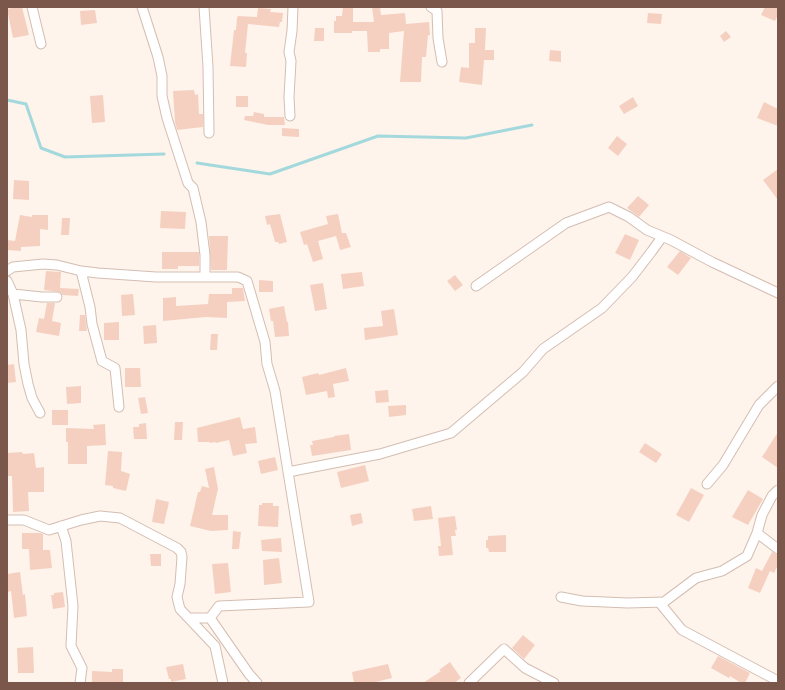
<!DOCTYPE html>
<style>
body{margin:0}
#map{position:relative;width:785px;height:690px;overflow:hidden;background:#fef4eb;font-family:"Sofia Sans Condensed",sans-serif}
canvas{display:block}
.frame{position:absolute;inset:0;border:8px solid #7b574b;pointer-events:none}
</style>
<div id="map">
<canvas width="785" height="690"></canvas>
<div class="frame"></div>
</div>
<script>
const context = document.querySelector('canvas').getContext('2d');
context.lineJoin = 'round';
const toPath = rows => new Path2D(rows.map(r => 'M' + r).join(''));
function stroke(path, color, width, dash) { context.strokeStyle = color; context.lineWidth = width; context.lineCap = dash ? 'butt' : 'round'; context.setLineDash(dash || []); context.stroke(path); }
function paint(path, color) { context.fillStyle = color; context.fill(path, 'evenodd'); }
const stream = toPath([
 [7,100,26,104,41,148,65,157,164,154],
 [197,163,270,174,378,136,466,138,532,125]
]);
const building = toPath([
 [16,7,22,7,29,35,13,38,7,9],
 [343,7,353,7,353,22,374,22,372,7,380,7,381,15,405,13,406,24,429,22,430,35,428,35,426,57,422,57,421,82,400,82,404,31,389,33,389,49,380,49,380,52,368,52,367,31,352,31,352,33,334,33,334,21,336,21,336,16,342,16],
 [765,7,778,7,778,15,775,21,761,15],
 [258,8,271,9,270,12,283,13,282,22,280,22,279,27,248,24,245,53,247,53,246,67,230,66,234,30,236,30,237,18,238,16,257,17],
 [95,10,97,23,81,25,80,11],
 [648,13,662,14,661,24,647,23],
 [315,28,324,28,324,41,314,41],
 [475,28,486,28,485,50,494,50,494,60,484,60,482,85,459,82,461,67,469,68,469,43,475,43],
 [726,31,731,37,724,42,720,36],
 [550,50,561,51,561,62,549,61],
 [194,90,195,95,198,94,199,114,203,114,203,127,177,130,175,122,173,91],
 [103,95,105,122,92,123,90,96],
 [236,96,248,96,248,107,236,107],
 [633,97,638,106,624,114,619,106],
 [764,102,778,109,778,126,757,118],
 [254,112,264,114,264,117,284,117,285,125,268,125,244,120,245,116,253,116],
 [282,128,299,129,299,137,282,136],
 [617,136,627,144,618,156,608,148],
 [778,169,778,200,763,180],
 [14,180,29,181,29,200,13,199],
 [638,196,649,205,639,217,627,208],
 [161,211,186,212,185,229,160,228],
 [280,214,287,242,279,244,278,242,275,242,270,224,267,225,265,216],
 [338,214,342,233,346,233,351,247,340,250,336,236,318,241,323,259,313,262,307,244,304,245,300,232,328,224,326,216],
 [20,215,32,217,32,215,48,215,48,230,40,229,40,246,21,247,21,251,7,250,7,240,15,241],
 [62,218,70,218,69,235,61,235],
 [625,234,639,240,630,260,615,253],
 [209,236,228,236,227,270,211,270],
 [680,251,691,258,678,275,667,267],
 [162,252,199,252,199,266,178,266,178,269,162,269],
 [46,271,61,272,60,288,79,289,78,296,63,295,60,292,44,290],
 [362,272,364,286,343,289,341,274],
 [455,275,463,285,455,291,447,281],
 [259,280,273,281,273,292,259,292],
 [323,283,327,309,315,311,310,285],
 [232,288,243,288,245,301,227,302,227,318,206,317,163,321,163,298,176,297,176,306,208,304,209,294,232,294],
 [133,294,135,315,122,316,121,295],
 [47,303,55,303,52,321,61,323,59,336,36,332,39,318,44,319],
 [284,306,287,322,288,322,289,336,275,337,273,321,271,321,269,309],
 [394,309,398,335,365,340,364,328,383,326,381,311],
 [80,315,85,315,87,331,79,331],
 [119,322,119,340,104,340,104,323],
 [156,325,157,343,144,344,143,326],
 [211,334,218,334,217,350,210,350],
 [14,364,16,382,7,383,7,365],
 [125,368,140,368,141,387,125,387],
 [346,368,349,381,333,384,335,397,328,398,327,391,306,395,302,377,318,373,319,375],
 [81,386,81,403,67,404,66,387],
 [388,390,389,402,376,403,375,391],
 [145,397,148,413,141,414,138,398],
 [406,405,406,415,389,417,388,406],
 [52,410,68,410,68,425,52,425],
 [240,417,243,429,255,427,257,443,245,444,247,453,233,456,229,440,216,443,215,442,210,443,209,442,198,442,197,428],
 [175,422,183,422,182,440,174,440],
 [146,423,147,439,134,439,133,427,139,427,139,424],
 [105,424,106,445,87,446,87,464,68,464,68,442,66,442,66,428,94,429,93,425],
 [778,432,778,468,762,457],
 [349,434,351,450,312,456,310,445,313,445,312,441,334,437,334,436],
 [645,443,662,454,656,463,639,452],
 [108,451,122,452,121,471,130,474,126,491,113,488,113,486,105,485],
 [22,452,23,454,34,453,36,468,44,467,44,492,28,492,29,511,13,512,12,476,7,476,7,453],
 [275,457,278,470,261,474,258,461],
 [365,465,369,481,341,488,337,472],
 [214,467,218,489,212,515,228,515,228,530,211,531,190,526,198,492,200,492,202,486,209,488,205,469],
 [691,488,704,495,689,522,676,515],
 [748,490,763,499,748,525,732,517],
 [156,499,169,502,164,524,152,522],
 [262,503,273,503,273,506,279,506,278,527,258,526,259,505,262,505],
 [431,506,433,519,414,521,412,509],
 [361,513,363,523,352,526,350,515],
 [455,516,457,530,455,530,456,536,451,536,453,555,439,556,438,546,441,546,438,518],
 [233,531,241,532,239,549,232,549],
 [22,533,40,533,43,534,43,550,50,550,52,568,30,570,29,549,22,549],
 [506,535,506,552,489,552,488,548,486,548,486,540,488,540,488,536],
 [281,538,282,552,262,551,261,540],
 [772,552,778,555,778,565,774,573,770,571,760,593,748,588,756,568,762,571],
 [150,554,161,554,161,566,151,566],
 [279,558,282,583,264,585,263,560],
 [228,563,231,592,215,594,212,564],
 [20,572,23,595,25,594,27,616,14,618,11,591,8,592,7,574],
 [63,592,65,607,53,609,51,595,54,595,54,593],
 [523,635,535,645,524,659,512,648],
 [33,647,34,673,18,673,17,648],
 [718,656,750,673,745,683,741,683,730,676,729,678,711,668],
 [450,662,461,678,454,683,423,683,441,671,439,670],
 [183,664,186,679,171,682,171,679,169,679,166,667],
 [388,664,392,678,376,682,354,683,352,672],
 [112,669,123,669,123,683,92,683,92,671,112,672]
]);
const street = toPath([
 [32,7,41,44],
 [142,7,158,57,162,76,162,96,167,118,188,183,193,188,201,222,205,255,205,277],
 [204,7,208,67,209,133],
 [431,7,437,11,438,38,442,62],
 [290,116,289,97,291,61,289,52,292,31,293,7],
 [7,271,13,267,43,264,57,265,81,271,98,273,156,277,238,277,247,281,265,342,267,364,275,391,309,602,219,606,210,618],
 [81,271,90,307,92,324,102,361,115,368,119,407],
 [7,281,13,294,21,330,24,364,28,384,32,398,40,413],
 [476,286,566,223,609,207,629,217,647,230,671,240,712,262,778,293],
 [13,294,42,297,57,297],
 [288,472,380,454,451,433,523,372,543,349,602,308,632,277,652,251,662,237],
 [707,484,723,465,759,405,778,386],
 [7,520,24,520,49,530,81,520,100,516,120,518,177,548,181,552,182,557,180,584,177,597,180,609,215,646,223,683],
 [61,526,66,541,73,606,71,646,82,668,80,683],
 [757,533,778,549],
 [561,597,582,601,628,603,664,602,696,578,722,571,747,556,757,533,762,515,772,496,778,490],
 [659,602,682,630,778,681],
 [189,618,210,618,249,674,257,683],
 [469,683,504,649,525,668,554,683]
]);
stroke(stream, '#a3d9dc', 3);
paint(building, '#f5d0c1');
stroke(street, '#d4bdb2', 11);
stroke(street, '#fff', 9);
</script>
